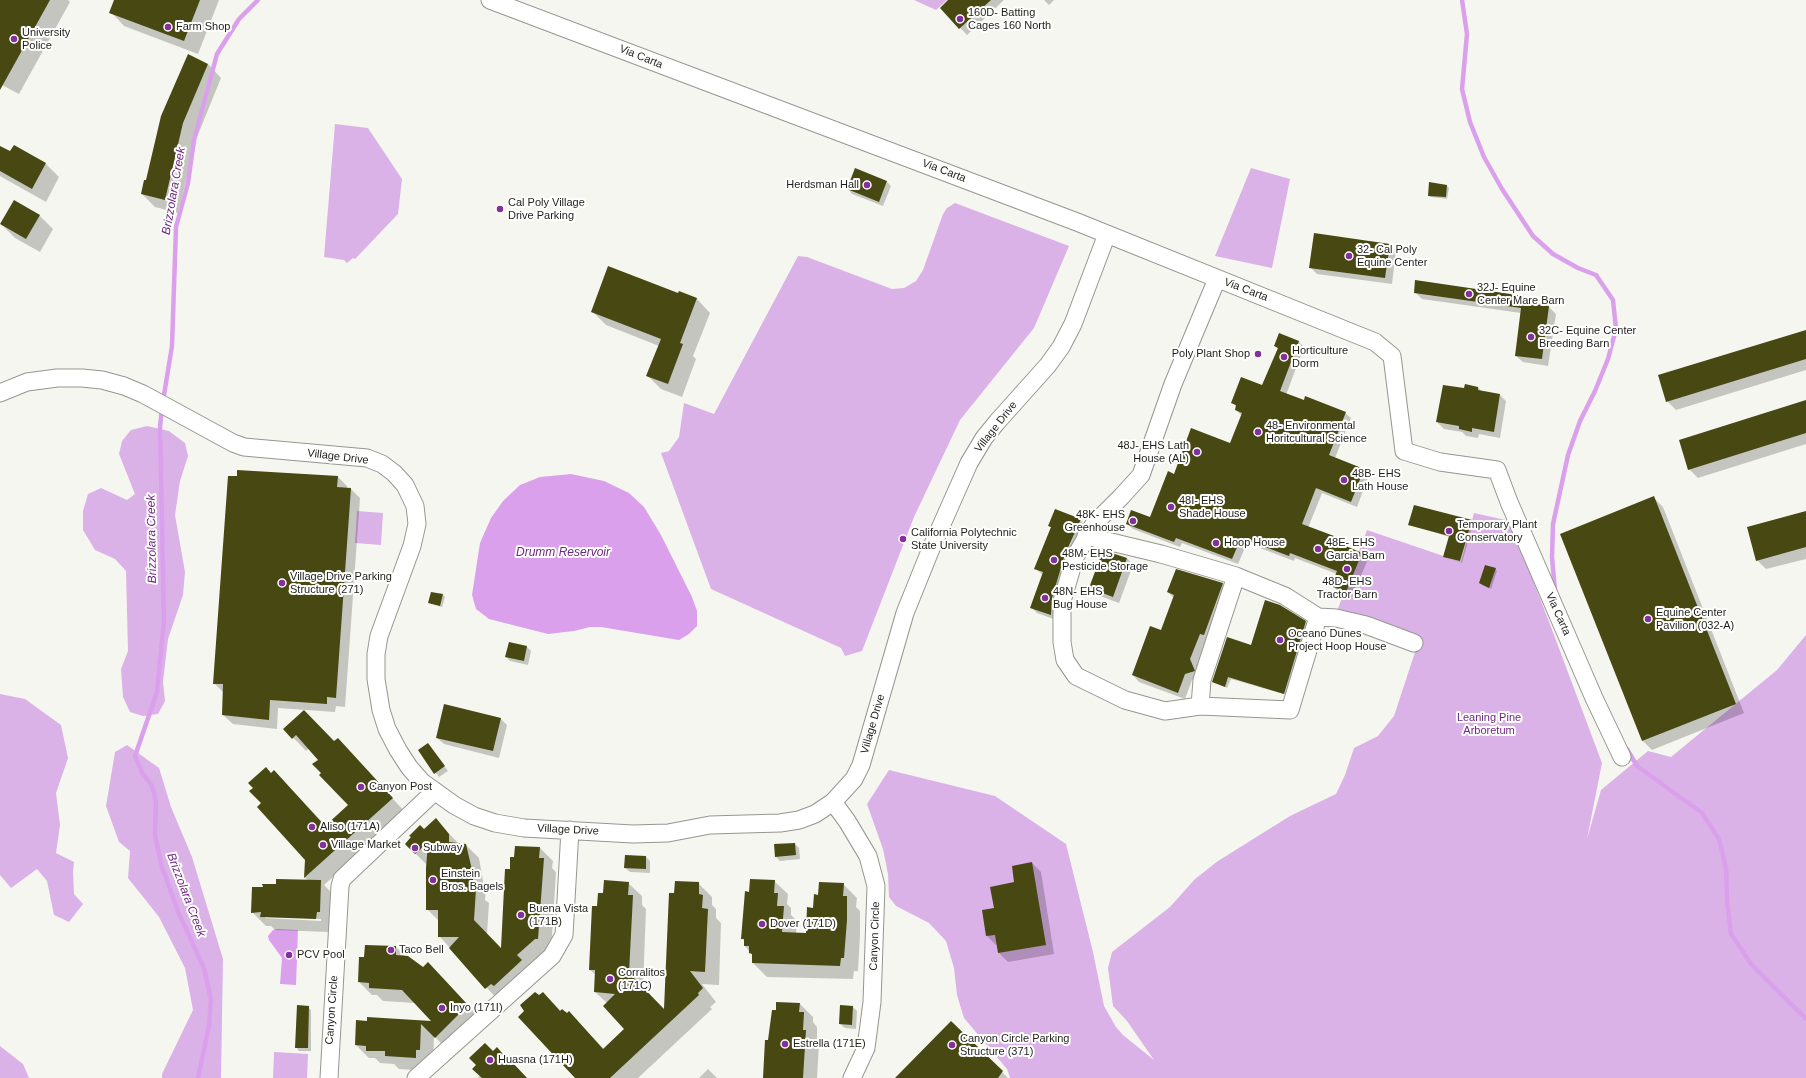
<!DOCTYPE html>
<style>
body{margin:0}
canvas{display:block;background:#f5f6ef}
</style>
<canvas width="1806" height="1078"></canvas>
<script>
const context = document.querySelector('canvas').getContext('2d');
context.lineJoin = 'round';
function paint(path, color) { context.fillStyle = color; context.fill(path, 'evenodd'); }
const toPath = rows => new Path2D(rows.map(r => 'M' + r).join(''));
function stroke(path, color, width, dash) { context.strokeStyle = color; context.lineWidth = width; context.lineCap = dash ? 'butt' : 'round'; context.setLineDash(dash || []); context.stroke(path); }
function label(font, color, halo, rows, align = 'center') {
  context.font = font + ' Helvetica,sans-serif'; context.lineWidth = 4; context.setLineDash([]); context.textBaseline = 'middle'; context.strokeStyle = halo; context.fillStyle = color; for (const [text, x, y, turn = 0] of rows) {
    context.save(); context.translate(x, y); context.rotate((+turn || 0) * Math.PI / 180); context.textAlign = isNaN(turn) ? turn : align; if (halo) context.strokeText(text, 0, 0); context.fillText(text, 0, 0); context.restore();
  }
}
const green = toPath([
 [914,0,947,0,936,10],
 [335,124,368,128,402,179,398,214,355,259,353,258,347,263,344,260,324,257],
 [1251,168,1290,179,1272,268,1215,256],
 [955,203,1069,246,1034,328,960,420,914,517,862,651,845,656,841,648,711,589,661,453,669,451,679,437,684,403,714,414,798,256,807,257,892,289,904,288,916,281,923,270,943,214,947,208],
 [147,426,169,431,185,443,188,456,180,481,175,515,185,572,183,595,168,639,163,682,165,701,158,714,143,716,130,712,123,697,121,669,128,651,126,571,115,559,95,550,83,530,83,511,88,494,101,488,127,500,135,494,119,454,122,441,131,430],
 [357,511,383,513,381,545,355,543],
 [1474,513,1510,521,1548,619,1602,763,1587,839,1601,790,1648,751,1671,757,1777,670,1806,635,1806,1078,1010,1078,1007,1069,964,1018,957,995,954,968,946,941,929,923,896,906,889,897,888,874,883,849,867,804,889,770,995,796,1066,844,1093,952,1104,1006,1116,1027,1123,1035,1154,1060,1127,1021,1113,1006,1108,968,1112,952,1170,907,1195,879,1218,861,1290,816,1336,794,1345,775,1354,748,1378,736,1394,716,1418,643,1336,614,1367,530,1461,562],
 [0,694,25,699,61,725,68,758,56,793,60,825,56,853,74,862,73,872,74,894,83,904,69,922,54,915,47,881,37,869,11,888,0,875],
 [127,745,159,768,171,807,192,857,223,959,221,1078,162,1078,162,1074,193,1010,185,968,159,917,128,878,130,851,119,842,106,806,115,752],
 [0,1046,23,1064,29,1078,0,1078],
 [274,1052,308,1054,307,1078,273,1078]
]);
const water = toPath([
 [571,474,604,481,629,493,644,507,661,535,692,597,697,611,697,626,689,634,679,640,601,627,590,627,574,631,548,634,489,619,476,609,472,595,480,543,491,518,503,501,520,485,540,477],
 [277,929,298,930,296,985,280,984,282,958,269,940,268,936,273,930]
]);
const shadow = toPath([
 [0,0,68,0,70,2,19,94,0,84],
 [115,0,219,0,198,54,124,26,111,12],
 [950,0,1004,0,967,35,941,8],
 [1044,0,1054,0,1049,5],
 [208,64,221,78,197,137,178,213,155,207,142,194,147,182],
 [0,147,10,153,46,164,59,177,46,202,0,176],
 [887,182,891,186,883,206,852,194,848,189],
 [1447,186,1449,188,1447,199,1431,197,1429,195],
 [14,201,40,216,53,229,40,252,15,238,1,224],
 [1390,245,1396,251,1392,284,1317,274,1310,267],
 [679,292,697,299,710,313,693,356,696,359,682,397,661,389,647,375,659,346,606,325,592,311,678,295],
 [1415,292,1524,297,1530,303,1549,307,1556,314,1548,366,1523,362,1516,356,1521,313,1422,299],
 [1806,331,1806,370,1676,410,1667,401],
 [1298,341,1304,347,1286,395,1345,413,1351,418,1335,458,1364,469,1369,475,1357,507,1322,493,1308,528,1333,537,1339,544,1362,554,1368,559,1352,597,1338,591,1332,586,1337,574,1295,558,1294,561,1247,543,1238,564,1182,543,1180,547,1133,529,1127,524,1151,519,1175,475,1231,444,1242,416,1236,410,1237,407,1232,403,1263,386,1278,349,1276,346],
 [1478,387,1482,392,1500,395,1506,401,1500,438,1479,434,1478,438,1466,436,1462,432,1444,429,1437,422,1465,389],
 [1806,401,1806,444,1698,478,1689,469],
 [338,477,347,486,347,488,351,489,360,498,345,707,336,706,335,712,278,708,277,729,233,724,223,715,224,693,214,683],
 [1654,498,1663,507,1744,713,1652,750,1643,741,1562,534],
 [1806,512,1806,559,1766,569,1757,560],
 [1080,520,1086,526,1056,620,1037,613,1032,608,1043,575,1036,569,1052,528,1049,526],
 [1471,521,1473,523,1462,563,1444,556,1450,537,1409,525],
 [1127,558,1133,565,1119,603,1097,595,1090,588],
 [1495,569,1497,571,1491,589,1482,585,1480,583],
 [1177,570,1223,584,1229,591,1207,640,1197,666,1201,677,1192,680,1185,699,1139,682,1133,675,1161,632,1174,598,1168,592],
 [443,595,445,597,442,607,429,603],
 [1306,622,1308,624,1287,695,1231,679,1227,688,1213,681,1252,647],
 [509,643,527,647,531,651,528,665,510,661,506,657],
 [500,718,507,725,499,758,444,744,437,738],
 [285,729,335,742,338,739,405,812,324,885,334,895,329,932,275,930,271,926,266,926,252,912,264,888,309,881,305,878,306,860,262,803,274,771,326,826,349,805,322,773,319,760,309,748,306,751],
 [265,916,321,919,321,921,265,918],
 [428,744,448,771,439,777,419,750],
 [436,820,459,844,466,845,479,858,484,887,486,889,485,900,489,903,487,934,502,950,511,870,515,858,540,848,553,861,552,868,556,872,551,952,499,1001,439,936,439,921,427,909,427,865,406,844],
 [795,844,799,848,800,859,780,861,776,857],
 [646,857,650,861,650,873,630,872,625,868],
 [1032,863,1041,872,1054,954,1008,962,999,953,998,945,996,945,987,936,983,911,995,909],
 [774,881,788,894,787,904,791,908,791,915,797,921,796,933,807,934,819,896,843,884,857,898,856,907,860,911,860,934,858,971,854,971,853,979,767,977,753,963,753,956,745,946,745,941,742,938,750,893],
 [628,883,642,896,642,905,646,909,643,987,665,1011,675,894,698,883,712,897,712,905,716,909,716,918,721,923,719,985,702,984,716,1002,710,1007,712,1009,638,1078,576,1078,539,997,543,993,561,1011,582,1026,604,1049,626,1029,607,1003,595,992,596,975,590,970,604,894],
 [396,947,405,956,423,969,442,977,480,1019,448,1050,434,1036,433,1063,429,1071,399,1069,394,1064,380,1063,375,1058,369,1058,356,1045,357,1021,433,1022,415,1003,383,1001,377,995,372,995,359,982,365,958],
 [800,1004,813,1017,813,1022,817,1027,817,1042,819,1044,817,1078,764,1078,769,1041],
 [308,1007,311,1010,311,1051,299,1051,296,1047],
 [853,1007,857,1011,856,1029,845,1028,840,1024],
 [951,1022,1008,1078,897,1078],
 [497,1048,513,1065,527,1078,478,1078,493,1052],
 [708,1069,717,1078,699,1078]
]);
const stream = toPath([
 [1462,0,1467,34,1462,89,1470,122,1484,157,1502,189,1533,236,1553,254,1578,268,1596,275,1613,300,1616,329,1608,359,1595,391,1580,421,1568,455,1553,524,1552,557,1555,591],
 [163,401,172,346,176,227,188,183,194,140,217,54,239,19,258,0],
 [162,408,160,427,164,621,157,692,135,756,142,772,152,786,156,801,155,835,162,867,179,914,204,968,211,1000,209,1026,198,1078],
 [1627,749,1637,766,1702,813,1719,839,1726,868,1727,901,1731,934,1751,964,1806,1019]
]);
const building = toPath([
 [0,0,50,0,0,90],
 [114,0,200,0,184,41,109,13],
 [948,0,991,0,959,29,940,8],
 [188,54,208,64,183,123,165,200,141,194,144,180,146,180,161,116],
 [14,145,46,163,32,189,0,171,0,146,10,151],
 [855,168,887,181,879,202,847,189],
 [1429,182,1447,185,1446,197,1428,196],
 [14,200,40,215,26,239,0,224],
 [1314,233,1390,244,1385,278,1309,268],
 [608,266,678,293,679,291,697,298,680,343,683,344,668,384,646,376,661,339,591,312],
 [1415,280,1524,296,1523,302,1549,306,1542,359,1515,356,1521,308,1414,293],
 [1806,330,1806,359,1666,402,1658,375],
 [1279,333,1299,341,1280,391,1304,400,1305,396,1346,412,1329,455,1364,469,1351,502,1316,488,1302,524,1334,536,1332,540,1362,553,1346,592,1331,586,1337,571,1290,553,1289,556,1241,538,1232,559,1176,538,1174,542,1126,524,1131,510,1150,517,1168,471,1174,474,1191,428,1230,443,1242,413,1235,410,1236,405,1231,403,1241,377,1262,385,1278,348,1274,346],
 [1465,384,1478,387,1478,390,1500,394,1494,432,1472,428,1472,432,1459,429,1459,426,1436,422,1443,385,1464,388],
 [1806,400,1806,433,1688,470,1679,440],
 [237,470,338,476,337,487,351,488,336,698,327,697,327,704,270,700,269,720,222,715,223,684,213,684,228,476,237,476],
 [1654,496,1736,704,1642,741,1560,534],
 [1414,505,1472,520,1460,561,1443,557,1449,536,1408,525],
 [1055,509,1081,519,1065,554,1052,598,1051,615,1030,608,1043,572,1034,569,1051,527,1048,526],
 [1806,511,1806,547,1756,561,1747,527],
 [1103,550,1127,558,1113,597,1089,588],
 [1485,565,1496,568,1489,588,1479,583],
 [1176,569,1223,583,1204,635,1200,634,1190,659,1195,671,1185,674,1178,693,1132,675,1150,626,1161,630,1174,595,1167,592],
 [431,592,443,594,440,606,428,603],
 [1265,600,1280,605,1306,621,1284,694,1228,677,1225,687,1212,682,1227,637,1251,645],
 [509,642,527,646,524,661,505,657],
 [444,704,501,718,493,751,436,738],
 [304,710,334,741,338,738,393,798,304,878,305,860,257,807,261,803,249,791,253,788,248,783,266,767,271,773,274,770,325,826,348,805,319,775,321,773,312,764,318,760,296,735,292,739,283,729],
 [428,743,445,766,434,774,418,750],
 [436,818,449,834,449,842,466,844,472,870,471,875,473,875,473,889,476,889,474,920,501,948,505,869,510,869,510,857,514,857,515,846,540,847,539,858,544,858,538,939,535,939,517,955,522,960,494,986,491,984,485,989,449,948,459,937,438,937,438,910,426,910,426,868,428,843,415,854,405,844,411,837,409,836,420,825,424,829],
 [795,843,796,855,775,857,774,844],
 [625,855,646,856,646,869,624,868],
 [1032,862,1046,945,998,953,995,935,986,936,982,910,994,908,990,887,1014,882,1012,866],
 [276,879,321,880,320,912,317,912,316,919,260,917,261,912,251,913,252,887,263,887,262,884,276,884],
 [750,879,775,880,774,893,778,893,777,906,784,906,782,932,806,933,807,907,813,908,814,894,818,895,819,882,844,883,843,896,847,896,847,920,844,958,841,958,840,966,752,963,752,954,749,953,749,946,744,946,744,939,741,939,745,891,749,892],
 [604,880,629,882,628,895,633,895,629,973,664,1009,669,893,674,893,675,881,699,882,699,894,703,895,702,908,708,909,705,972,690,971,703,988,698,993,699,995,610,1078,575,1078,518,1017,524,1011,520,1005,535,992,539,995,543,992,560,1011,562,1009,567,1013,569,1011,603,1049,624,1029,603,1006,615,994,594,992,595,970,589,970,592,906,597,906,598,893,603,893],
 [365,945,396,946,396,955,408,956,423,967,428,962,468,1005,435,1038,421,1024,420,1050,416,1050,416,1058,385,1056,385,1051,366,1051,366,1046,355,1045,356,1020,367,1021,367,1017,431,1021,402,990,369,988,369,983,358,982,359,957,364,957],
 [776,1002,800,1003,799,1012,804,1012,803,1030,806,1030,803,1078,763,1078,765,1040,768,1040,772,1010,776,1010],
 [297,1005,309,1006,308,1048,295,1048],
 [840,1005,853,1006,852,1025,839,1024],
 [951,1021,1003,1071,998,1078,895,1078],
 [485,1043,493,1051,497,1047,512,1065,513,1063,527,1078,482,1078,472,1069,476,1065,469,1058]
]);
const minor = toPath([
 [490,0,1077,222,1375,342,1392,356,1404,451,1440,462,1497,470,1509,502,1594,698,1622,757],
 [1217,279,1173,384,1141,475,1122,496,1094,524,1075,557,1062,601,1062,642,1065,660,1076,676,1125,700,1165,711,1200,706,1290,710,1318,617,1336,618,1366,625,1414,643],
 [0,393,27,382,57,378,82,378,102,380,124,386,143,394,233,443,244,447,367,458,382,464,394,473,405,485,415,506,417,524,412,546,379,636,376,654,376,679,381,710,387,729,398,750,409,767,422,782,454,805,474,816,495,823,524,828,633,834,668,833,710,825,780,823,799,820,815,814,833,802,854,779,861,765,905,613,930,551,969,463,984,438,997,422,1048,365,1061,347,1073,324,1107,234],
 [1086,536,1161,554,1236,576,1285,596,1318,617],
 [1200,706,1202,680,1236,576],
 [833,802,847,821,868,856,876,886,872,1002,866,1048,852,1078],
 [329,1078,340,886,342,879,435,791],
 [416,1078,552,956,564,935,570,830]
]);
const markers = [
 [960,19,4,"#852f9c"],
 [168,27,4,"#852f9c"],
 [14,39,4,"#852f9c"],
 [867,185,4,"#852f9c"],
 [500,209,4,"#852f9c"],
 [1349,256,4,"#852f9c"],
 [1469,294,4,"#852f9c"],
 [1531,337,4,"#852f9c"],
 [1258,354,4,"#852f9c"],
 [1284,357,4,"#852f9c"],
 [1258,432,4,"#852f9c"],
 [1197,452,4,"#852f9c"],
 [1344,480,4,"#852f9c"],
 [1171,507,4,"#852f9c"],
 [1133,521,4,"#852f9c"],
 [1449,531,4,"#852f9c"],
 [903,539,4,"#852f9c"],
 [1216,543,4,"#852f9c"],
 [1318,549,4,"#852f9c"],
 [1054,560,4,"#852f9c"],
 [1347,569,4,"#852f9c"],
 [282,583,4,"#852f9c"],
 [1045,598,4,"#852f9c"],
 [1648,619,4,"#852f9c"],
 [1280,640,4,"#852f9c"],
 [361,787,4,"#852f9c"],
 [312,827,4,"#852f9c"],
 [323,845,4,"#852f9c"],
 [415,848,4,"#852f9c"],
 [433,880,4,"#852f9c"],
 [521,915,4,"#852f9c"],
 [762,924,4,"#852f9c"],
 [391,950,4,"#852f9c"],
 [289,955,4,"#852f9c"],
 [610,979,4,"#852f9c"],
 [442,1008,4,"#852f9c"],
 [785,1044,4,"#852f9c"],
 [952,1045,4,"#852f9c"],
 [490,1060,4,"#852f9c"]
];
const poiNames = [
 ["160D- Batting",968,13],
 ["Cages 160 North",968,26],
 ["Farm Shop",176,27],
 ["University",22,33],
 ["Police",22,46],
 ["Herdsman Hall",859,185,"right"],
 ["Cal Poly Village",508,203],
 ["Drive Parking",508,216],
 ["32- Cal Poly",1357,250],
 ["Equine Center",1357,263],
 ["32J- Equine",1477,288],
 ["Center Mare Barn",1477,301],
 ["32C- Equine Center",1539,331],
 ["Breeding Barn",1539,344],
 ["Horticulture",1292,351],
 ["Dorm",1292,364],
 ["Poly Plant Shop",1250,354,"right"],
 ["48- Environmental",1266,426],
 ["Horitcultural Science",1266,439],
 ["48J- EHS Lath",1189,446,"right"],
 ["House (AL)",1189,459,"right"],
 ["48B- EHS",1352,474],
 ["Lath House",1352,487],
 ["48I- EHS",1179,501],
 ["Shade House",1179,514],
 ["48K- EHS",1125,515,"right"],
 ["Greenhouse",1125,528,"right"],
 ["Temporary Plant",1457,525],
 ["Conservatory",1457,538],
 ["California Polytechnic",911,533],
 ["State University",911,546],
 ["Hoop House",1224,543],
 ["48E- EHS",1326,543],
 ["Garcia Barn",1326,556],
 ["48M- EHS",1062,554],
 ["Pesticide Storage",1062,567],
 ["Village Drive Parking",290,577],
 ["Structure (271)",290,590],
 ["48D- EHS",1347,582,"center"],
 ["Tractor Barn",1347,595,"center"],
 ["48N- EHS",1053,592],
 ["Bug House",1053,605],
 ["Equine Center",1656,613],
 ["Pavilion (032-A)",1656,626],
 ["Oceano Dunes",1288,634],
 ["Project Hoop House",1288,647],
 ["Canyon Post",369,787],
 ["Aliso (171A)",320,827],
 ["Village Market",331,845],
 ["Subway",423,848],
 ["Einstein",441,874],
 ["Bros. Bagels",441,887],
 ["Buena Vista",529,909],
 ["(171B)",529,922],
 ["Dover (171D)",770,924],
 ["Taco Bell",399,950],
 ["PCV Pool",297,955],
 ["Corralitos",618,973],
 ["(171C)",618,986],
 ["Inyo (171I)",450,1008],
 ["Canyon Circle Parking",960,1039],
 ["Structure (371)",960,1052],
 ["Estrella (171E)",793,1044],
 ["Huasna (171H)",498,1060]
];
const streetNames = [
 ["Via Carta",641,57,22],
 ["Via Carta",944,171,21],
 ["Via Carta",1246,290,21],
 ["Village Drive",996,427,-52],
 ["Village Drive",338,457,7],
 ["Via Carta",1558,614,66],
 ["Village Drive",873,724,-74],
 ["Village Drive",568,830,3],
 ["Canyon Circle",875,936,-88],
 ["Canyon Circle",332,1010,-86]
];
const parkNames = [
 ["Leaning Pine",1489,718],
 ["Arboretum",1489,731]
];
const waterNames = [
 ["Brizzolara Creek",174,191,-80],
 ["Brizzolara Creek",152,539,-91],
 ["Drumm Reservoir",563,553],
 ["Brizzolara Creek",186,895,69]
];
paint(green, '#dbb2e8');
paint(water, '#dba0ec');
paint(shadow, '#0003');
stroke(stream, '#dba0ec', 4.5);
paint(building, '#474812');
stroke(minor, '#969690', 19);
stroke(minor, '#fff', 17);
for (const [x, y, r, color] of markers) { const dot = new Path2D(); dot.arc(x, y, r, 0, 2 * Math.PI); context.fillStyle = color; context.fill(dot); stroke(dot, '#fffffe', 1.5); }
label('11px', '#1e1f1c', '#fffffe', poiNames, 'left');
label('11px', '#1e1f1c', '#fffffe', streetNames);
label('11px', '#6e2881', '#fffffe', parkNames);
label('italic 12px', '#6d2780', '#fffffe', waterNames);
</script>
